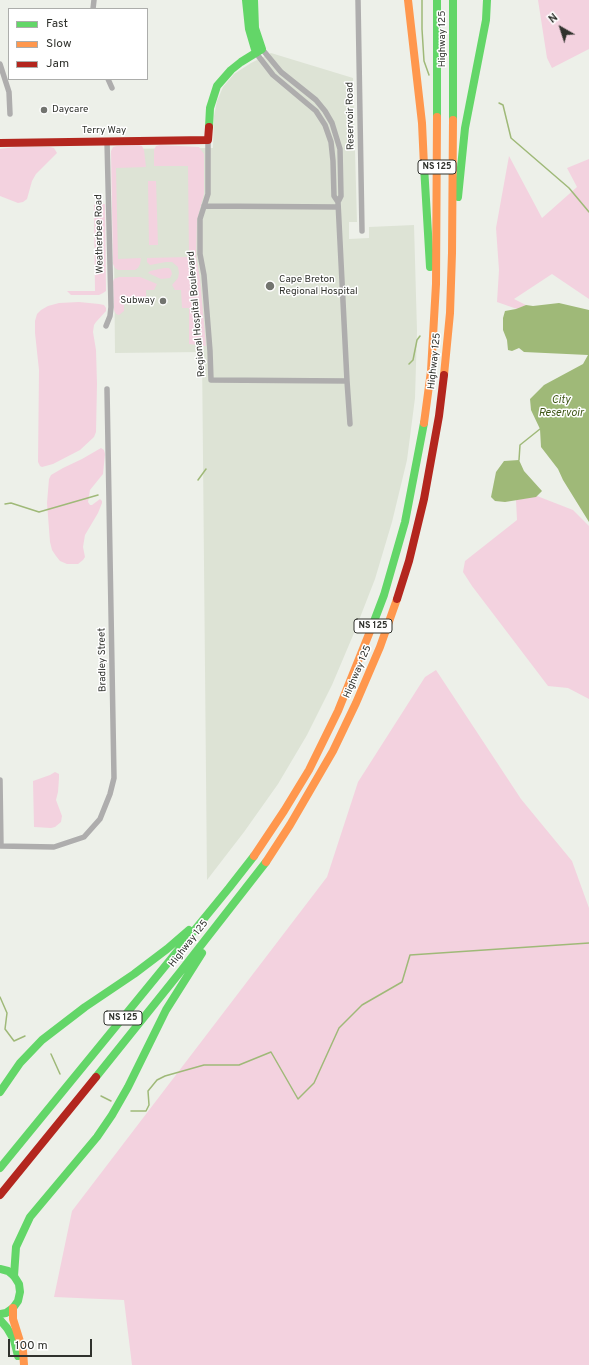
<!DOCTYPE html>
<style>
body{margin:0}
#map{position:relative;width:589px;height:1365px;overflow:hidden;background:#edf0e9;font-family:Overpass,sans-serif}
canvas{display:block}
.legend{position:absolute;left:8px;top:8px;width:140px;height:72px;box-sizing:border-box;background:#fff;border:1px solid #acadab;margin:0;padding:5px 7px;list-style:none;font-size:12px;color:#30322d}
.legend li{display:flex;align-items:center;gap:8px;height:20px}
.legend b{width:20px;border:1px solid #acadab}
.north{position:absolute;left:541px;top:8px;width:40px;height:40px;-webkit-text-stroke:3px #fff;paint-order:stroke;rotate:321deg;font-size:11px;font-weight:700;line-height:16px;text-align:center;color:#30322d}
.north::after{content:'';display:block;margin:auto;width:14px;height:18px;background:#30322d;clip-path:polygon(50% 0,100% 100%,50% 72%,0 100%)}
.scale{position:absolute;left:8px;top:1339px;width:84px;height:18px;box-sizing:border-box;border:2px solid #30322d;border-top:0;padding-left:5px;font-size:12px;line-height:14px;white-space:nowrap;color:#30322d;-webkit-text-stroke:3px #fff;paint-order:stroke}
</style>
<div id="map">
<canvas width="589" height="1365"></canvas>
<ul class="legend">
<li><b style="height:5px;background:#63d668"></b>Fast</li>
<li><b style="height:5px;background:#ff974d"></b>Slow</li>
<li><b style="height:5px;background:#b3261e"></b>Jam</li>
</ul>
<div class="north">N</div>
<div class="scale">100 m</div>
</div>
<script>
const context = document.querySelector('canvas').getContext('2d');
context.lineJoin = 'round';
function paint(path, color) { context.fillStyle = color; context.fill(path, 'evenodd'); }
const toPath = rows => new Path2D(rows.map(r => 'M' + r).join(''));
function stroke(path, color, width, dash) { context.strokeStyle = color; context.lineWidth = width; context.lineCap = dash ? 'butt' : 'round'; context.setLineDash(dash || []); context.stroke(path); }
function label(font, color, halo, rows, align = 'center') {
  context.font = font + ' Overpass,sans-serif'; context.lineWidth = 3; context.setLineDash([]); context.textBaseline = 'middle'; context.strokeStyle = halo; context.fillStyle = color; for (const [text, x, y, turn = 0] of rows) {
    context.save(); context.translate(x, y); context.rotate((+turn || 0) * Math.PI / 180); context.textAlign = isNaN(turn) ? turn : align; if (halo) context.strokeText(text, 0, 0); context.fillText(text, 0, 0); context.restore();
  }
}
const built = toPath([
 [271,53,353,78,357,222,349,222,349,239,369,238,369,227,414,225,417,331,415,398,407,460,392,522,375,579,354,633,332,685,307,735,278,784,244,832,207,880,202,352,115,353,113,149,213,148,214,116,217,101,223,87,234,74,251,63]
]);
const green = toPath([
 [538,0,589,0,589,49,552,68,547,58],
 [139,145,142,146,144,150,146,167,116,168,118,259,141,258,140,264,138,268,135,270,118,270,115,268,113,264,111,151,113,147,117,146],
 [160,145,199,147,204,154,204,194,197,220,196,256,200,279,206,346,189,344,189,308,182,308,181,290,175,290,172,285,178,278,179,273,178,267,172,262,166,262,150,265,147,262,147,258,189,257,188,166,154,166,154,150,156,146],
 [16,147,50,147,54,148,57,153,36,174,32,181,27,199,23,202,18,203,0,196,0,149],
 [509,156,542,218,577,187,567,168,589,159,589,299,552,274,514,299,526,305,517,309,497,302,499,270,496,228],
 [148,181,156,181,158,245,149,245],
 [105,204,106,291,103,293,99,295,71,295,67,291,95,291,94,205],
 [164,268,169,268,171,270,172,274,170,278,161,279,148,273,150,271],
 [119,277,140,277,157,284,154,290,146,290,146,297,124,297,124,311,119,315,116,314,114,310,113,282,114,279],
 [79,302,99,304,104,305,106,308,106,311,96,322,94,325,93,332,96,350,97,384,96,432,94,437,80,450,53,464,42,467,40,466,38,462,39,370,35,333,35,321,37,314,41,310,48,306,59,303],
 [101,448,104,450,105,454,103,474,90,490,88,502,90,505,92,505,100,499,102,501,102,503,98,513,85,535,83,547,85,557,83,560,78,564,67,564,60,561,56,556,52,550,50,542,47,503,49,479,51,475,63,468,82,459],
 [537,496,573,510,589,526,589,699,568,688,548,686,472,586,463,572,465,561,517,520,516,500],
 [436,670,521,799,572,861,589,908,589,1365,132,1365,124,1300,54,1297,72,1211,327,877,358,782,425,677],
 [55,772,59,774,59,778,58,792,56,800,62,816,61,822,55,827,51,828,34,827,33,781,50,775]
]);
const water = toPath([
 [559,303,589,310,589,522,563,480,558,469,541,447,540,429,531,410,530,399,544,385,583,364,588,355,524,352,519,348,512,351,508,350,507,340,503,330,503,318,505,311,516,309,526,305,533,306],
 [519,460,524,471,542,491,536,497,505,502,495,501,491,497,496,472,504,461]
]);
const stream = toPath([
 [422,0,422,29,424,61,429,75],
 [499,103,503,105,511,138,569,188,589,212],
 [409,364,413,360,417,340,420,336],
 [519,460,520,445,540,429],
 [198,480,206,469],
 [5,504,11,503,39,512,98,495],
 [0,997,7,1013,5,1029,14,1041,25,1036],
 [51,1054,60,1074],
 [101,1096,111,1101],
 [131,1111,146,1111,149,1105,148,1091,157,1080,165,1076,204,1065,239,1065,271,1052,298,1099,314,1083,339,1028,362,1005,402,982,410,955,589,943]
]);
const street = toPath([
 [358,0,362,231],
 [93,9,94,0],
 [262,49,281,72,316,100,325,111,332,123,340,149,341,196,338,202],
 [0,64,9,92,10,114],
 [108,79,112,88],
 [208,140,208,194,200,219,200,254,204,275,210,351,211,380,347,381,338,202,334,196,333,161,331,142,325,125,316,111,273,75,256,53],
 [204,206,338,207],
 [106,326,110,316,111,307,107,141],
 [347,381,350,424],
 [0,780,1,846],
 [0,846,54,847,84,837,100,819,110,794,114,778,107,389]
]);
const fast = toPath([
 [246,0,249,29,256,53],
 [437,117,437,0],
 [453,120,453,0],
 [209,127,210,108,217,86,231,70,241,62,262,49,255,28,254,0],
 [424,166,430,267],
 [458,197,465,128,486,20,487,0],
 [373,624,384,595,405,522,424,423],
 [96,1077,181,971,266,862],
 [0,1092,20,1063,42,1040,85,1007,134,974,167,949,189,930],
 [0,1168,229,888,254,856],
 [0,1269,8,1271,14,1276,19,1284,20,1292,18,1301,13,1308,6,1313,0,1314],
 [14,1276,16,1247,30,1217,97,1137,112,1115,128,1087,166,1010,202,953],
 [0,1320,7,1328,14,1340,18,1356]
]);
const slow = toPath([
 [408,0,422,123,424,166],
 [444,375,450,313,452,253,453,120],
 [424,423,431,371,436,284,437,117],
 [254,856,284,811,309,770,338,711,373,624],
 [266,862,290,825,333,751,356,703,380,647,397,599],
 [13,1308,13,1319,23,1351,24,1365]
]);
const jam = toPath([
 [0,143,208,140,209,127],
 [397,599,409,561,424,499,439,416,444,375],
 [0,1195,96,1077]
]);
const markers = [
 [44,110,4,"#72746f"],
 [270,286,5,"#72746f"],
 [163,301,4,"#72746f"]
];
const shields = [
 [437,167,38],
 [373,626,38],
 [123,1018,38]
];
const shieldNames = [
 ["NS 125",437,167],
 ["NS 125",373,626],
 ["NS 125",123,1018]
];
const streetNames = [
 ["Highway 125",443,39,-90],
 ["Reservoir Road",351,116,-91],
 ["Terry Way",104,131],
 ["Weatherbee Road",100,234,-91],
 ["Regional Hospital Boulevard",197,314,-95],
 ["Highway 125",435,361,-84],
 ["Bradley Street",103,660,-91],
 ["Highway 125",358,672,-67],
 ["Highway 125",189,944,-52]
];
const poiNames = [
 ["Daycare",52,110],
 ["Cape Breton",279,280],
 ["Regional Hospital",279,292],
 ["Subway",155,301,"right"]
];
const waterNames = [
 ["City",561,401],
 ["Reservoir",561,414]
];
paint(built, '#dde3d5');
paint(green, '#f3d2df');
paint(water, '#9fb978');
stroke(stream, '#9fb978', 1.5);
stroke(street, '#aeadad', 5.5);
stroke(fast, '#63d668', 8);
stroke(slow, '#ff974d', 8);
stroke(jam, '#b3261e', 8);
for (const [x, y, r, color] of markers) { const dot = new Path2D(); dot.arc(x, y, r, 0, 2 * Math.PI); context.fillStyle = color; context.fill(dot); stroke(dot, '#fff', 1.5); }
for (const [x, y, w] of shields) { const box = new Path2D(); box.roundRect(x - w / 2, y - 7, w, 14, 3); context.fillStyle = '#fff'; context.fill(box); stroke(box, '#30322d', 1); }
label('bold 9px', '#30322d', null, shieldNames);
label('10px', '#30322d', '#fff', streetNames);
label('10px', '#30322d', '#fff', poiNames, 'left');
label('italic 11px', '#415819', '#fff', waterNames);
</script>
